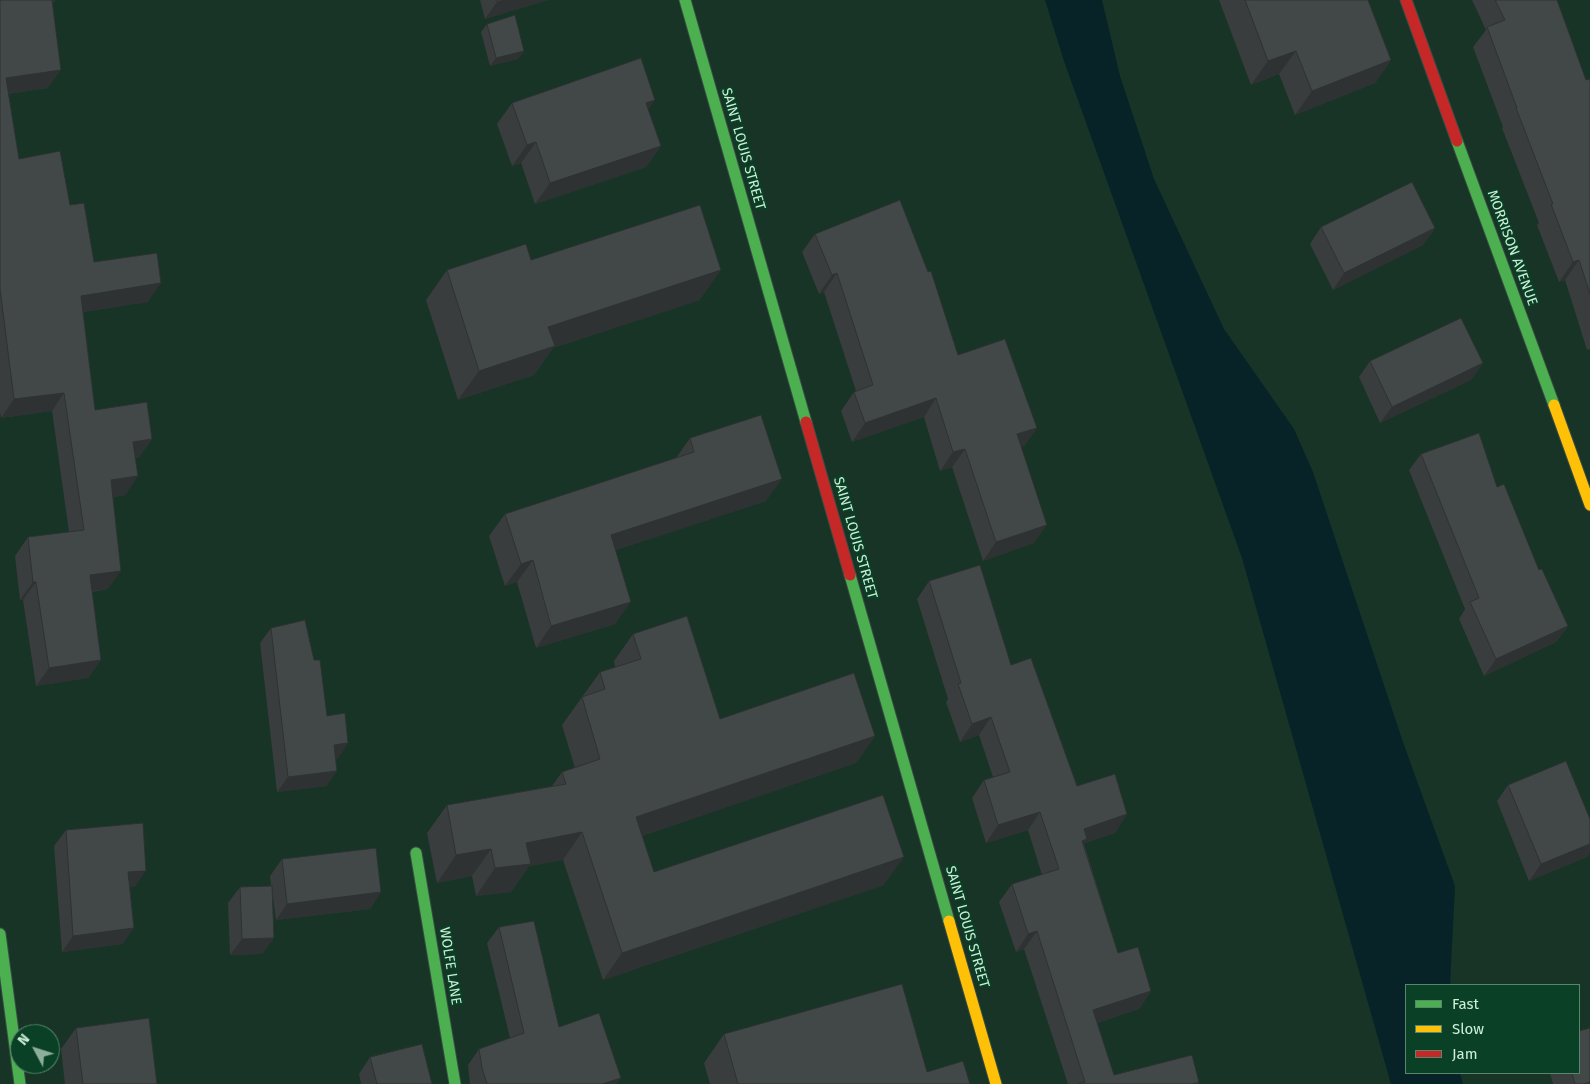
<!DOCTYPE html>
<style>
body{margin:0}
#map{position:relative;width:1590px;height:1084px;overflow:hidden;background:#173426;font-family:"Fira Sans",sans-serif}
canvas{display:block}
.legend{position:absolute;left:1405px;top:984px;width:175px;height:90px;box-sizing:border-box;background:#0a4126;border:1px solid #58876d;margin:0;padding:6px 9px;list-style:none;font-size:15px;color:#cdefd8}
.legend li{display:flex;align-items:center;gap:10px;height:25px}
.legend b{width:25px;border:1px solid #58876d}
.north{position:absolute;left:10px;top:1024px;width:50px;height:50px;box-sizing:border-box;background:#0a4126;border:1px solid #58876d;border-radius:50%;rotate:310deg;font-size:14px;font-weight:700;line-height:20px;text-align:center;color:#cdefd8}
.north::after{content:'';display:block;margin:auto;width:18px;height:22px;background:#8dae9a;clip-path:polygon(50% 0,100% 100%,50% 72%,0 100%)}
</style>
<div id="map">
<canvas width="1590" height="1084"></canvas>
<ul class="legend">
<li><b style="height:6px;background:#4caf50"></b>Fast</li>
<li><b style="height:6px;background:#ffc107"></b>Slow</li>
<li><b style="height:6px;background:#c62828"></b>Jam</li>
</ul>
<div class="north">N</div>
</div>
<script>
const context = document.querySelector('canvas').getContext('2d');
context.lineJoin = 'round';
function paint(path, color) { context.fillStyle = color; context.fill(path, 'evenodd'); }
const toPath = rows => new Path2D(rows.map(r => 'M' + r).join(''));
function stroke(path, color, width, dash) { context.strokeStyle = color; context.lineWidth = width; context.lineCap = dash ? 'butt' : 'round'; context.setLineDash(dash || []); context.stroke(path); }
function label(font, color, halo, rows, align = 'center') {
  context.font = font + ' "Fira Sans",sans-serif'; context.lineWidth = 4; context.setLineDash([]); context.textBaseline = 'middle'; context.strokeStyle = halo; context.fillStyle = color; for (const [text, x, y, turn = 0] of rows) {
    context.save(); context.translate(x, y); context.rotate((+turn || 0) * Math.PI / 180); context.textAlign = isNaN(turn) ? turn : align; if (halo) context.strokeText(text, 0, 0); context.fillText(text, 0, 0); context.restore();
  }
}
const water = toPath([
 [1045,0,1102,0,1120,76,1154,179,1224,329,1294,429,1313,472,1404,745,1455,886,1450,985,1406,985,1406,1073,1460,1073,1463,1084,1391,1084,1242,558,1064,61]
]);
const fast = toPath([
 [685,0,806,422],
 [1457,141,1554,405],
 [850,575,949,921],
 [416,853,455,1084],
 [0,934,20,1084]
]);
const slow = toPath([
 [1554,405,1590,505],
 [949,921,996,1084]
]);
const jam = toPath([
 [1406,0,1457,141],
 [806,422,850,575]
]);
const wall = toPath([
 [0,0,52,5,48,88,8,94,19,159,70,205,94,262,148,302,83,312,95,410,152,439,139,457,136,458,126,495,113,497,108,589,92,592,101,660,88,678,36,686,23,600,20,600,15,556,28,537,69,532,52,411,1,418,0,412],
 [480,0,548,0,485,19],
 [1219,0,1368,0,1391,60,1375,83,1295,115,1279,74,1251,85],
 [1472,0,1557,0,1586,80,1590,79,1590,349,1587,350,1565,280,1559,282,1537,225,1539,223,1502,128,1503,127,1473,47,1486,30],
 [487,24,524,51,518,59,490,66,481,32],
 [512,103,648,110,661,146,646,167,535,204,521,163,512,166,497,124],
 [1321,227,1435,228,1423,245,1333,290,1310,244],
 [815,234,958,355,1037,428,1024,446,1021,447,1034,543,983,561,952,467,940,471,924,417,852,442,841,411,854,392,856,391,824,292,819,294,802,252],
 [531,260,700,300,553,348,534,375,458,400,426,300,447,270],
 [1370,361,1483,363,1471,380,1380,423,1359,377],
 [690,438,766,501,616,550,615,624,536,648,517,582,505,586,489,536,505,514,676,458],
 [1421,454,1539,570,1568,626,1556,642,1484,676,1459,619,1465,609,1409,470],
 [929,581,1011,665,1077,786,1127,814,1115,833,1085,843,1084,844,1118,953,1151,991,1139,1009,1097,1023,1114,1075,1199,1082,1198,1084,1068,1084,1024,949,1016,952,999,902,1012,884,1042,875,1028,830,986,843,972,798,984,780,993,777,979,735,960,742,946,702,948,699,917,599],
 [271,628,314,660,338,759,336,759,327,786,277,792,260,643],
 [633,634,720,719,875,736,856,763,642,836,654,872,884,885,603,980,563,860,529,866,511,892,476,896,472,876,437,883,427,833,447,805,552,786,562,772,575,768,562,725,600,672,615,667,614,661],
 [1508,785,1590,819,1590,853,1587,857,1529,881,1497,801],
 [66,830,135,887,130,887,123,944,62,952,54,846],
 [282,859,381,892,370,909,276,920,272,889,274,938,262,954,230,955,228,903,240,887,271,886,270,876],
 [499,927,559,1027,621,1078,616,1084,470,1084,468,1065,479,1049,510,1038,487,943],
 [76,1028,157,1084,65,1084,61,1049],
 [724,1034,927,1072,970,1084,710,1084,704,1063],
 [370,1057,432,1084,361,1084,359,1074],
 [1550,1073,1579,1073,1590,1084,1553,1084]
]);
const shadedWall = toPath([
 [43,0,56,0,51,6],
 [505,0,548,0,485,19,497,2],
 [524,51,518,59,490,66,496,58],
 [1296,51,1279,74,1251,85,1268,61],
 [1391,60,1375,83,1295,115,1312,91],
 [61,70,48,88,0,95,6,78],
 [655,100,640,121,646,103],
 [536,142,521,163,512,166,527,145],
 [661,146,646,167,535,204,550,183],
 [1435,228,1423,245,1333,290,1344,273],
 [1579,260,1565,280,1559,282,1573,262],
 [721,270,700,300,553,348,534,375,458,400,479,371,548,327],
 [837,273,824,292,819,294,832,275],
 [161,283,148,302,68,314,81,296],
 [1483,363,1471,380,1380,423,1392,407],
 [64,393,52,411,1,418,14,399],
 [936,398,924,417,852,442,865,423],
 [1037,428,1024,446,1004,452,1017,434],
 [152,439,139,457,121,460,133,442],
 [965,449,952,467,940,471,953,452],
 [138,476,126,495,98,499,111,480],
 [782,479,766,501,595,557,611,535],
 [1047,525,1034,543,983,561,996,542],
 [533,560,517,582,505,586,521,564],
 [121,571,108,589,77,593,90,575],
 [33,582,36,582,23,600,20,600],
 [631,602,615,624,536,648,551,626],
 [1568,626,1556,642,1484,676,1496,659],
 [101,660,88,678,36,686,49,668],
 [991,717,979,735,960,742,972,724],
 [875,736,856,763,616,845,636,817],
 [348,743,338,759,324,760,334,745],
 [337,771,327,786,277,792,288,777],
 [1040,812,1028,830,986,843,998,825],
 [1127,814,1115,833,1085,843,1074,857,1084,829],
 [582,832,563,860,529,866,511,892,476,896,495,868,526,843],
 [1590,844,1590,853,1587,857,1529,881,1541,864],
 [491,849,472,876,437,883,456,855],
 [904,857,884,885,603,980,622,953],
 [146,871,135,887,116,888,128,872],
 [381,892,370,909,276,920,287,904],
 [134,928,123,944,62,952,73,936],
 [1037,931,1024,949,1016,952,1028,934],
 [274,938,262,954,230,955,242,939],
 [1151,991,1139,1009,1080,1028,1093,1010],
 [621,1078,616,1084,602,1084]
]);
const building = toPath([
 [0,0,52,0,61,70,6,78,19,159,60,151,70,205,84,203,94,262,157,253,161,283,81,296,95,410,147,402,152,439,133,442,138,476,111,480,121,571,90,575,101,660,49,668,36,582,33,582,28,537,84,530,64,393,14,399,0,289,0,0],
 [496,0,505,0,497,2,496,0],
 [1245,0,1368,0,1391,60,1312,91,1296,51,1268,61,1245,0],
 [1495,0,1557,0,1586,80,1590,79,1590,294,1579,260,1573,262,1551,204,1553,204,1516,108,1517,108,1487,27,1505,20,1495,0],
 [515,15,524,51,496,58,487,24,515,15],
 [641,58,655,100,646,103,661,146,550,183,536,142,527,145,512,103,641,58],
 [1412,182,1435,228,1344,273,1321,227,1412,182],
 [900,200,928,272,931,271,958,355,1005,339,1037,428,1017,434,1047,525,996,542,965,449,953,452,936,398,865,423,854,392,873,385,837,273,832,275,815,234,900,200],
 [700,205,721,270,548,327,555,346,479,371,447,270,526,244,531,260,700,205],
 [1461,318,1483,363,1392,407,1370,361,1461,318],
 [761,415,782,479,611,535,631,602,551,626,533,560,521,564,505,514,694,452,690,438,761,415],
 [1479,433,1497,487,1504,484,1539,570,1542,569,1568,626,1496,659,1470,602,1479,598,1421,454,1479,433],
 [980,565,1011,665,1031,658,1077,786,1115,774,1127,814,1084,829,1087,839,1082,841,1118,953,1138,947,1151,991,1093,1010,1114,1075,1192,1055,1199,1082,1192,1084,1078,1084,1085,1082,1037,931,1028,934,1012,884,1059,869,1040,812,998,825,984,780,1010,772,991,717,972,724,958,684,961,683,929,581,980,565],
 [687,616,720,719,854,673,875,736,636,817,654,872,883,795,904,857,622,953,582,832,526,843,531,864,495,868,491,849,456,855,447,805,566,784,562,772,600,759,582,697,605,689,600,672,641,659,633,634,687,616],
 [305,620,314,660,320,660,327,716,345,713,348,743,334,745,337,771,288,777,271,628,305,620],
 [1566,761,1590,819,1590,844,1541,864,1508,785,1566,761],
 [143,823,146,871,128,872,134,928,73,936,66,830,143,823],
 [376,848,381,892,287,904,282,859,376,848],
 [272,886,274,938,242,939,240,887,272,886],
 [534,921,559,1027,599,1013,621,1078,602,1084,487,1084,482,1068,479,1049,524,1033,499,927,534,921],
 [902,984,927,1072,963,1061,970,1084,738,1084,724,1034,902,984],
 [149,1018,157,1084,83,1084,76,1028,149,1018],
 [1590,1028,1590,1082,1584,1084,1575,1084,1572,1073,1579,1073,1579,1031,1590,1028],
 [422,1044,432,1084,377,1084,370,1057,422,1044]
]);
const streetNames = [
 ["SAINT LOUIS STREET",743,149,74],
 ["MORRISON AVENUE",1512,248,70],
 ["SAINT LOUIS STREET",855,538,74],
 ["SAINT LOUIS STREET",967,927,74],
 ["WOLFE LANE",450,966,81]
];
paint(water, '#072328');
stroke(fast, '#374d42', 13);
stroke(slow, '#374d42', 13);
stroke(jam, '#374d42', 13);
stroke(fast, '#4caf50', 11);
stroke(slow, '#ffc107', 11);
stroke(jam, '#c62828', 11);
paint(wall, '#393d3e');
paint(shadedWall, '#2e3232');
paint(building, '#424748');
stroke(building, '#2e3232', 1);
label('14px', '#cdefd8', '#0a4126', streetNames);
</script>
